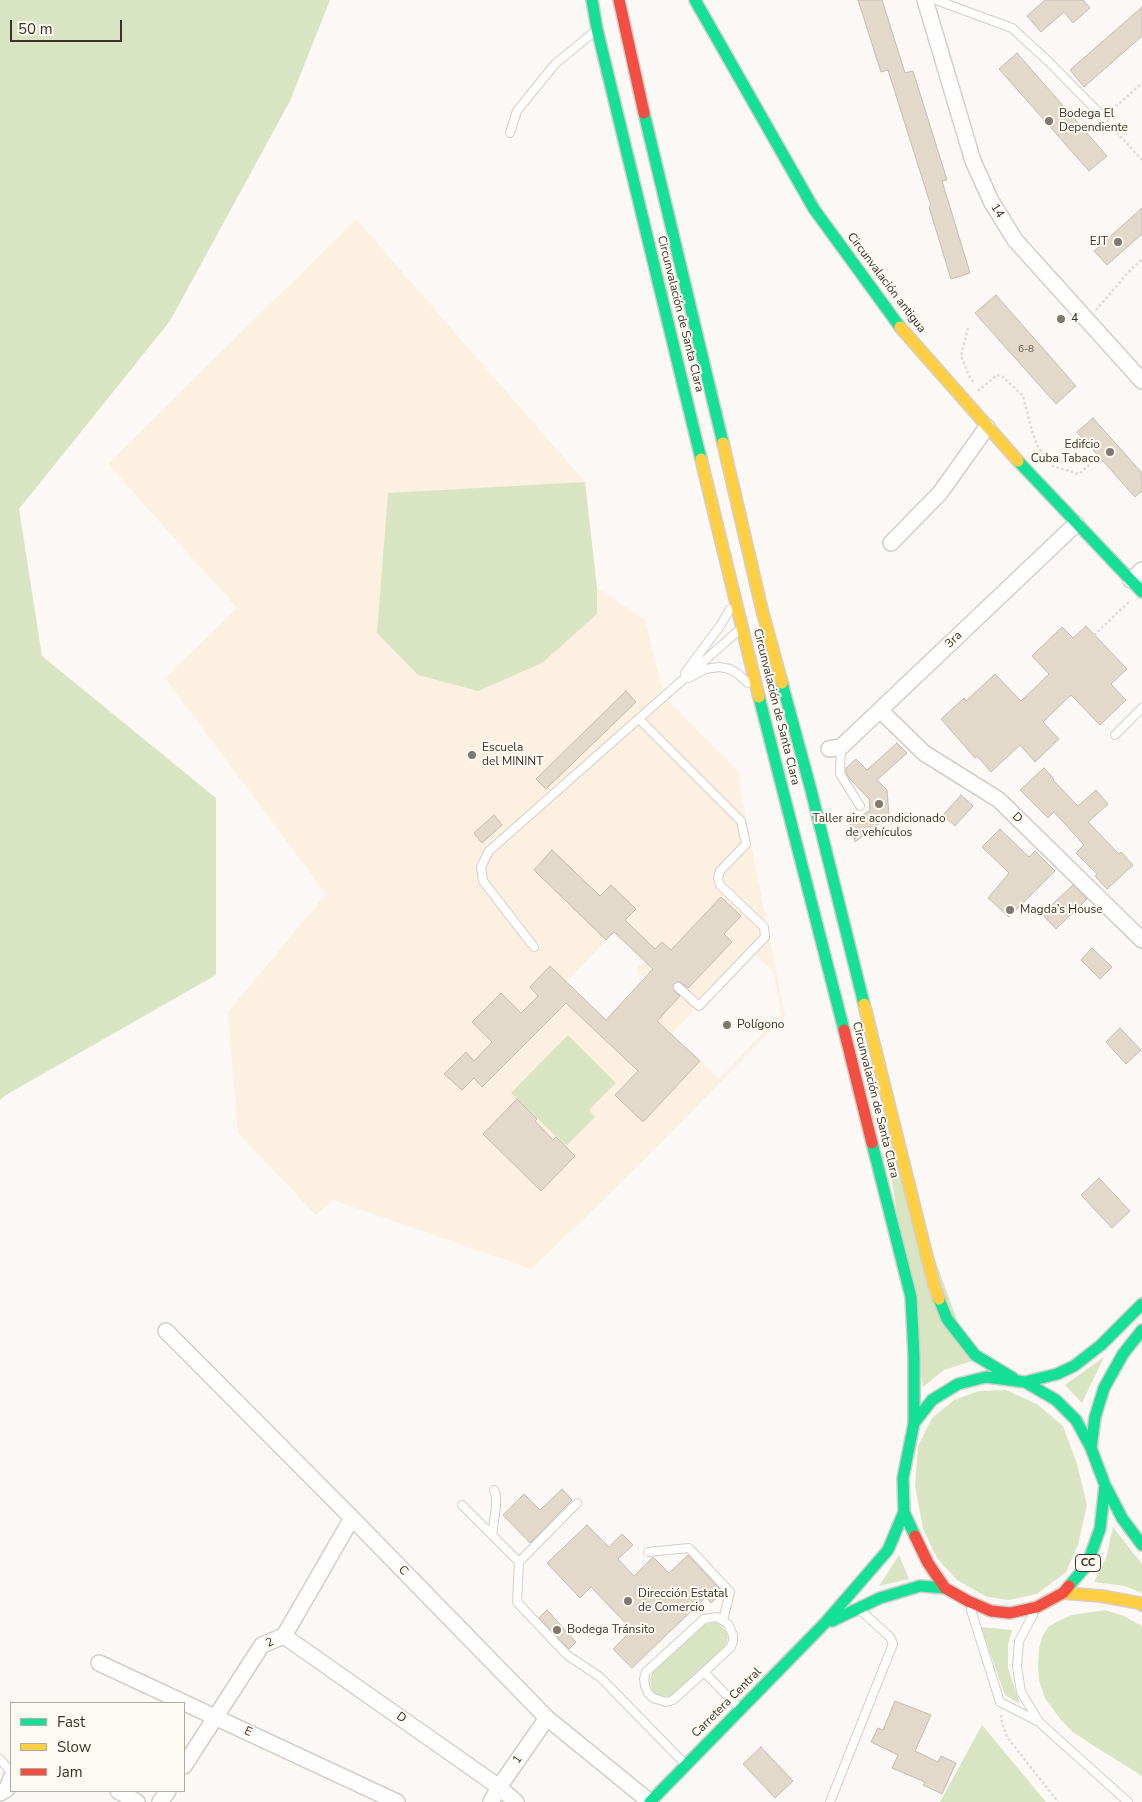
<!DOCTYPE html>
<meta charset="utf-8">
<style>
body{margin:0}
#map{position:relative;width:1142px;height:1802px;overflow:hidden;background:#fbf8f5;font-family:"Nunito Sans",sans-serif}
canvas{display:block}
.legend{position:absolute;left:10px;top:1702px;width:175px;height:90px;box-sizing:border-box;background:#fdf9f3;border:1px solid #afaaa2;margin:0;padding:6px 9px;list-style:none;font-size:15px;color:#3b3329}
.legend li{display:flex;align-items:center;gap:10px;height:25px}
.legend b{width:25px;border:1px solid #afaaa2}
.scale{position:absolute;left:10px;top:20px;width:112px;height:22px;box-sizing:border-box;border:2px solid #3b3329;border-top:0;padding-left:6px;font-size:15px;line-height:18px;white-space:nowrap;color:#3b3329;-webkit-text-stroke:4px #fdf9f3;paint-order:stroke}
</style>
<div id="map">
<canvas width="1142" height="1802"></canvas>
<ul class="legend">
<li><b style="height:6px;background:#16e098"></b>Fast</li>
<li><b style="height:6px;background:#ffcf43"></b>Slow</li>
<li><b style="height:6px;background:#f24e42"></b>Jam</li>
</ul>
<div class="scale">50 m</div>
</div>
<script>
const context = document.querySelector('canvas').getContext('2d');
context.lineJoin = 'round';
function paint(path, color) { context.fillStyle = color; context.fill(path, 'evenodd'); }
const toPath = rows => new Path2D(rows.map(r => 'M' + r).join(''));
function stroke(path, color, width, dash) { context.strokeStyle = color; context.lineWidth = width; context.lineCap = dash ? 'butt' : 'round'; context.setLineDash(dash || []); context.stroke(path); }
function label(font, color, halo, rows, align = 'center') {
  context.font = font + ' "Nunito Sans",sans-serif'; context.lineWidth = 4; context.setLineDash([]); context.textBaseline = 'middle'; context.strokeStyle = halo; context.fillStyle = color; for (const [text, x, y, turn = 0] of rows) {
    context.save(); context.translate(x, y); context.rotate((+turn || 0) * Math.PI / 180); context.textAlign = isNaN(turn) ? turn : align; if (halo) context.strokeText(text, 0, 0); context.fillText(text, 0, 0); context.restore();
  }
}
const built = toPath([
 [356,219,585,482,597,588,645,620,664,696,739,773,740,789,785,1016,648,1156,532,1269,333,1200,316,1215,238,1133,228,1012,326,894,165,678,237,608,108,464],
 [614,932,644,961,636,970,645,978,606,1020,566,982],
 [752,951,774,973,781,1015,719,1079,672,1034]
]);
const green = toPath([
 [0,0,330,0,290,101,170,321,19,509,42,656,216,798,216,975,6,1095,0,1100],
 [585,482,597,588,597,614,542,663,478,691,418,675,377,633,388,493],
 [568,1035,616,1083,589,1110,595,1117,566,1146,511,1093],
 [882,1114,972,1361,944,1370,923,1387],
 [1104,1357,1082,1403,1065,1385],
 [1006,1390,1037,1404,1063,1426,1077,1464,1087,1505,1078,1545,1066,1572,1037,1594,1009,1600,987,1597,957,1580,937,1558,923,1529,915,1486,918,1446,932,1418,954,1400,979,1391],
 [1113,1527,1142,1564,1142,1593,1125,1586,1094,1582,1106,1558],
 [899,1555,909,1579,879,1586],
 [1105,1610,1124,1616,1142,1626,1142,1776,1091,1744,1073,1732,1061,1720,1045,1698,1039,1681,1038,1665,1039,1648,1042,1637,1048,1627,1058,1621,1072,1615],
 [714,1622,719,1624,727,1632,728,1637,725,1648,675,1695,664,1697,655,1694,652,1690,650,1680,653,1671,703,1625],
 [981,1627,1012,1630,1008,1645,1008,1668,1020,1704,1005,1695],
 [982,1725,1046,1802,940,1802]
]);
const building = toPath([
 [858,0,882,0,905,73,913,71,947,180,942,181,970,273,951,279,929,207,931,206,888,70,881,72,858,0],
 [1045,0,1083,0,1090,8,1073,23,1064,12,1041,32,1027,16,1045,0],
 [1142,7,1142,36,1084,87,1070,70,1142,7],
 [1017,53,1107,156,1089,171,999,69,1017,53],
 [1142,208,1142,234,1107,265,1094,251,1142,208],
 [996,295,1076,386,1056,404,975,313,996,295],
 [1093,418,1142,473,1142,491,1135,497,1077,432,1093,418],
 [1086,626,1127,669,1111,684,1126,700,1100,725,1071,695,1043,722,1059,739,1035,762,1020,745,991,772,977,756,975,758,941,719,964,698,966,701,995,674,1021,701,1049,674,1032,656,1062,627,1073,638,1086,626],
 [626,691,636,702,546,789,536,779,626,691],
 [897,743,907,753,877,780,887,790,889,816,855,842,850,824,870,810,869,799,849,778,846,772,846,768,856,759,867,770,897,743],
 [1044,768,1054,779,1053,780,1078,806,1096,790,1108,804,1088,822,1119,854,1121,852,1133,865,1107,889,1095,876,1097,874,1076,853,1084,845,1054,812,1048,818,1020,790,1044,768],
 [961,795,973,806,955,826,943,815,961,795],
 [494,815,502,825,482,843,474,833,494,815],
 [1000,829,1029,857,1035,851,1055,871,1009,917,988,898,1009,873,982,847,1000,829],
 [552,850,600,896,611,885,636,909,625,920,655,949,662,942,671,950,721,897,741,916,724,934,732,942,692,984,688,988,679,981,673,985,674,991,680,996,657,1021,700,1061,643,1122,615,1095,638,1071,566,1003,482,1087,474,1078,462,1090,444,1074,466,1052,474,1061,492,1042,472,1022,501,993,521,1013,538,996,530,987,550,966,606,1020,653,969,614,932,606,940,534,870,552,850],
 [1073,885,1087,899,1056,929,1042,914,1073,885],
 [1092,948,1112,967,1100,979,1081,960,1092,948],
 [1120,1028,1141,1050,1126,1064,1106,1042,1120,1028],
 [517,1099,537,1119,535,1121,553,1140,556,1137,575,1156,541,1191,483,1134,517,1099],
 [1099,1178,1130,1211,1112,1228,1081,1195,1099,1178],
 [562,1489,572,1500,530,1543,503,1515,524,1494,540,1510,562,1489],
 [587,1525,609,1547,622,1534,633,1545,618,1559,634,1576,653,1557,669,1573,688,1555,723,1592,711,1603,706,1597,632,1668,613,1649,632,1630,591,1587,580,1598,547,1563,587,1525],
 [547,1610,576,1642,569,1649,539,1618,547,1610],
 [895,1701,931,1715,915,1751,938,1762,941,1756,956,1763,942,1794,923,1785,925,1782,892,1768,898,1755,871,1742,878,1728,883,1730,895,1701],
 [761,1747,793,1781,775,1798,743,1764,761,1747]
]);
const path = toPath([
 [1112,110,1142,83],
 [1110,125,1142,160],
 [1096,310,1126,275,1142,259],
 [968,328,961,356,969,376,974,383],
 [978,391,997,375,1002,376,1023,396,1032,431,1038,447,1053,466,1079,474,1089,465],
 [1094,635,1129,602],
 [1001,1715,1002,1723,1007,1737,1058,1802]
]);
const lane = toPath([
 [936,0,1012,28,1048,61,1104,118],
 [510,133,517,111,555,64,594,32],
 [685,673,720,626,730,609],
 [689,678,705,669,719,667,730,669,738,674,748,683],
 [639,719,741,821,746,844,720,871,718,878,720,885,764,927,765,937,699,1006,678,987],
 [1115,735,1142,708],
 [841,747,840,774,860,806],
 [534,947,483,881,481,867,489,851,738,631],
 [462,1505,519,1562,577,1503],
 [492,1535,496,1507,496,1496,494,1490],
 [648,1552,689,1548,730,1592,723,1620],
 [519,1562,517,1602,567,1655,600,1677,684,1763],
 [971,1610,1000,1702,1039,1722],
 [1033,1615,1019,1641,1017,1667,1021,1692,1039,1722,1128,1802],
 [704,1672,673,1700,666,1702,653,1698,648,1693,645,1686,644,1679,646,1672,704,1619,717,1617,728,1624,733,1635,733,1641,731,1647,704,1672,739,1708],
 [0,1759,11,1772],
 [830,1802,893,1644,890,1637,860,1610]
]);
const street = toPath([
 [925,0,973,161,991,201,1015,240,1142,381],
 [891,543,940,493,987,427],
 [1131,580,1142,570],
 [881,711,924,753,999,800,1142,940],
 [829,749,841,747,1076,524],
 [166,1331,352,1518,547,1718,650,1802],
 [284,1636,499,1787,516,1802],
 [99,1663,397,1802],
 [184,1766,262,1645,284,1636,352,1518],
 [118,1791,137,1802],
 [0,1793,7,1789,11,1778],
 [160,1802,168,1791],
 [491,1802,499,1787,547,1718]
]);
const fast = toPath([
 [592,0,597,29,701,459],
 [695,0,814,209,900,327],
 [644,113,723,443],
 [1018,461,1142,592],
 [782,683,811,790,864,1004],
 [759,697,844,1030],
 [872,1143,911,1297,914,1356,914,1423,903,1478,904,1512,915,1536],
 [939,1299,947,1319,975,1355,1013,1378],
 [1025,1382,1057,1374,1074,1366,1101,1345,1142,1304],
 [914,1423,932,1400,958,1384,986,1377,1025,1382,1056,1400,1076,1420,1091,1448,1105,1485,1100,1529,1087,1565,1069,1586],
 [1091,1448,1095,1417,1104,1388,1123,1354,1142,1330],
 [1105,1485,1122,1518,1142,1545],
 [832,1621,880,1598,920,1586,945,1588],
 [650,1802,824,1624,888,1550,904,1512]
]);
const slow = toPath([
 [900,327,1018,461],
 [723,443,762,610,782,683],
 [701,459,759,697],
 [864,1004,934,1285,939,1299],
 [1063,1593,1101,1596,1139,1603,1142,1605]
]);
const jam = toPath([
 [619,0,644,113],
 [844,1030,872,1143],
 [915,1536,928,1563,945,1588,968,1601,991,1611,1010,1613,1037,1607,1063,1593,1069,1586]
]);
const markers = [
 [1049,121,5,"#7e7870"],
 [1118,242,5,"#7e7870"],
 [1061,319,5,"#7e7870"],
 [1110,452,5,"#7e7870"],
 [472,755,5,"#7e7870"],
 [879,804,5,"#7e7870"],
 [1010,910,5,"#7e7870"],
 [727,1025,5,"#7e7870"],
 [628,1601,5,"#7e7870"],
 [557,1630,5,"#7e7870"]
];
const numberNames = [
 ["6-8",1026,350]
];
const shields = [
 [1088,1563,25]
];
const shieldNames = [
 ["CC",1088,1563]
];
const poiNames = [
 ["Bodega El",1059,114],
 ["Dependiente",1059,128],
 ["EJT",1108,242,"right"],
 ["4",1071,319],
 ["Edifcio",1100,445,"right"],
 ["Cuba Tabaco",1100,459,"right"],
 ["Escuela",482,748],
 ["del MININT",482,762],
 ["Taller aire acondicionado",879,819,"center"],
 ["de vehículos",879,833,"center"],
 ["Magda’s House",1020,910],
 ["Polígono",737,1025],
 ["Dirección Estatal",638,1594],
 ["de Comercio",638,1608],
 ["Bodega Tránsito",567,1630]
];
const streetNames = [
 ["14",997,211,58],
 ["Circunvalación antigua",886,283,53],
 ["Circunvalación de Santa Clara",680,314,76],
 ["3ra",954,640,-44],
 ["Circunvalación de Santa Clara",776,707,76],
 ["D",1017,818,44],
 ["Circunvalación de Santa Clara",875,1100,76],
 ["C",403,1571,46],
 ["2",270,1643,-26],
 ["Carretera Central",727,1703,-45],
 ["D",401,1718,35],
 ["E",248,1732,25],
 ["1",518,1760,-55]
];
paint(built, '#fcf0e0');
paint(green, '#d9e5c2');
paint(building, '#e3d9ca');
stroke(building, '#c1bcb5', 1);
stroke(lane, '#d3cec8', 10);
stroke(street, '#d3cec8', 18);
stroke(fast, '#d3cec8', 14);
stroke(slow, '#d3cec8', 14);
stroke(jam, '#d3cec8', 14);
stroke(path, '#dcdbda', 2.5, [2.5, 2.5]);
stroke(lane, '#fefefe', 8);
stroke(street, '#fefefe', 15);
stroke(fast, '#16e098', 11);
stroke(slow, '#ffcf43', 11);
stroke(jam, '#f24e42', 11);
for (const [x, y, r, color] of markers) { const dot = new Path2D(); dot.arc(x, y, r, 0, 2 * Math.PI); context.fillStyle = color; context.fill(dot); stroke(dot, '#fdf9f3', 2); }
label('10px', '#655c51', null, numberNames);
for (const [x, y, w] of shields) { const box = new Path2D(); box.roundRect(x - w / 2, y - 8.5, w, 17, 4); context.fillStyle = '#fdf9f3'; context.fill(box); stroke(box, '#3b3329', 1); }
label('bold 11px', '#3b3329', null, shieldNames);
label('12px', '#3b3329', '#fdf9f3', poiNames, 'left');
label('12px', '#3b3329', '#fdf9f3', streetNames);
</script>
